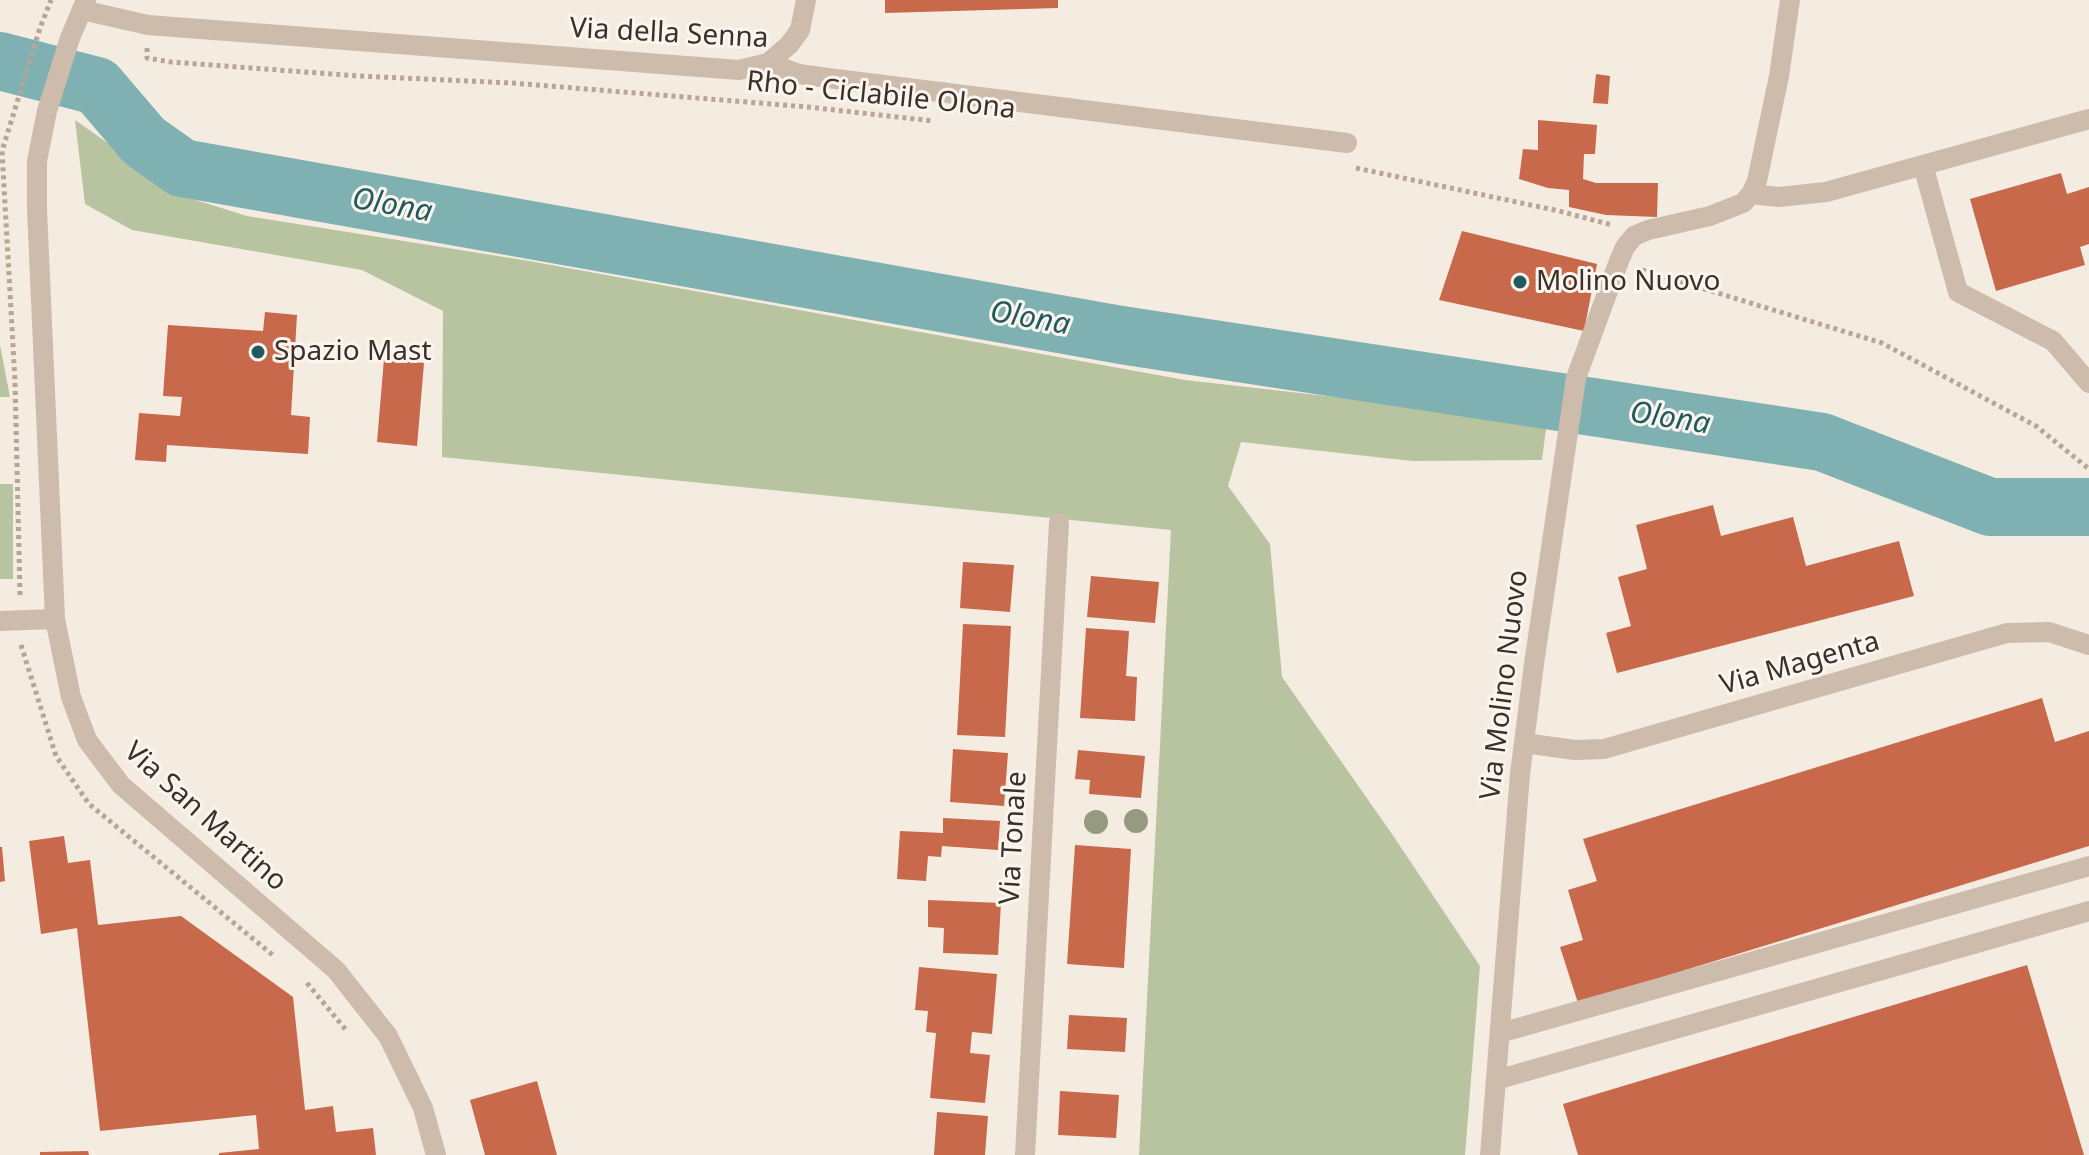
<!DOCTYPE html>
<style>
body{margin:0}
canvas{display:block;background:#f4ebe1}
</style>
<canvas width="2089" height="1155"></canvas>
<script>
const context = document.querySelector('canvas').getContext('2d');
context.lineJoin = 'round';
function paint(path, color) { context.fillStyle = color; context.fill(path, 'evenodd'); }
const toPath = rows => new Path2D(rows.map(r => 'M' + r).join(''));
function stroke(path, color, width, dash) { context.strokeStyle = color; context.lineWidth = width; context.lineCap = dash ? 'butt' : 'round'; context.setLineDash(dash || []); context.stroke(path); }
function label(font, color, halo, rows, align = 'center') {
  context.font = font + ' "Noto Sans",sans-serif'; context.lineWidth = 6; context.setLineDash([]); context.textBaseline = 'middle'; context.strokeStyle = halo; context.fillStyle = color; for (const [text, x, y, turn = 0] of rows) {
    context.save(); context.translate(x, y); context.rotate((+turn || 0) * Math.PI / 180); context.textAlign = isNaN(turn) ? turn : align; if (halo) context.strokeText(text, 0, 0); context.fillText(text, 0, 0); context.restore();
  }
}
const green = toPath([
 [75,120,183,196,247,216,529,261,1185,380,1547,421,1542,460,1412,461,1241,442,1228,486,1270,544,1282,677,1392,834,1480,966,1465,1155,1139,1155,1171,530,442,457,443,311,362,270,132,230,85,204],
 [0,345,10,397,0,397],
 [0,484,13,484,13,579,0,579]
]);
const river = toPath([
 [0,61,97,86,144,141,182,168,1121,335,1822,442,1990,507,2089,507]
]);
const building = toPath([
 [885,0,1058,0,1058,8,885,13],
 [1596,74,1610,76,1608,104,1593,103],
 [1538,120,1597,125,1595,154,1584,154,1583,179,1596,183,1658,183,1657,217,1606,215,1569,207,1569,190,1548,188,1519,179,1523,149,1538,150],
 [2061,173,2067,194,2089,187,2089,244,2080,247,2085,265,1996,291,1970,199],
 [1462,231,1597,264,1584,331,1439,300],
 [265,312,297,315,291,415,310,417,308,454,167,445,166,462,135,460,139,413,180,416,182,397,163,396,168,325,263,331],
 [384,359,424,363,417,446,377,442],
 [1713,505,1721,536,1793,517,1806,566,1899,541,1914,596,1617,673,1606,633,1631,626,1618,577,1647,569,1636,525],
 [963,562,1014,565,1010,612,960,608],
 [1091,576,1159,582,1155,623,1087,617],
 [963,624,1011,626,1005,737,957,735],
 [1086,628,1129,631,1126,676,1137,677,1135,721,1080,718],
 [2042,698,2055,742,2089,731,2089,846,1578,1003,1560,947,1583,940,1568,890,1597,881,1583,839],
 [953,749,1008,753,1004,806,950,802],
 [1078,750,1145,756,1141,798,1089,794,1090,780,1075,779],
 [943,818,1000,821,998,850,942,846,941,857,928,856,926,881,897,879,900,831,943,833],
 [64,836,68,863,90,860,98,925,181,916,293,997,305,1110,333,1106,336,1132,373,1128,376,1155,219,1155,219,1153,259,1149,256,1115,100,1131,77,928,41,934,29,841],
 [1075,845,1131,849,1124,968,1067,964],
 [0,847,2,847,5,881,0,882],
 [928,900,1001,903,998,955,943,953,944,928,928,927],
 [2027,965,2084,1155,1578,1155,1563,1104],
 [919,967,997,974,992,1034,972,1032,970,1053,990,1055,985,1103,930,1098,936,1033,926,1032,928,1011,915,1010],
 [1069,1015,1127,1018,1125,1052,1067,1049],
 [537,1081,557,1155,485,1155,470,1100],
 [1060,1091,1119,1095,1116,1138,1058,1135],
 [937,1112,988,1116,985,1155,934,1155],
 [88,1151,89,1155,40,1155,40,1152]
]);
const path = toPath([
 [147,48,147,58,171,62,359,76,512,83,808,107,933,121],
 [1356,168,1559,211,1612,225],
 [1642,270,1882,343,2036,426,2089,469],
 [20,595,15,381,2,151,40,28,51,0],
 [21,645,56,756,89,804,274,956],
 [307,983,346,1030]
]);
const minor = toPath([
 [86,0,70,38,47,111,37,161,37,209,55,619,71,697,87,740,121,785,336,970,388,1036,423,1108,436,1155],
 [82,10,148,25,739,70,768,63,799,74,828,78,1347,143],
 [768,63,789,45,800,30,806,0],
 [1923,165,1958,292,2053,341,2089,383],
 [1751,194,1779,197,1826,192,2089,119],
 [0,621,55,619],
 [1524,743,1575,750,1604,749,2007,633,2049,632,2089,645],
 [1500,1033,2089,866],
 [1496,1080,2089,911],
 [1025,1155,1059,523],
 [1490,1155,1520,774,1534,664,1576,378,1619,261,1625,247,1634,236,1648,230,1710,216,1743,203,1751,194,1757,181,1779,76,1790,0]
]);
const trees = [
 [1136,821],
 [1096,822]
];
const markers = [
 [1520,282,8,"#1f5a5e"],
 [258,352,8,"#1f5a5e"]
];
const streetNames = [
 ["Via della Senna",669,34,3],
 ["Rho - Ciclabile Olona",881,96,6],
 ["Via Magenta",1800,664,-16],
 ["Via Molino Nuovo",1505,685,-83],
 ["Via San Martino",205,817,42],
 ["Via Tonale",1014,838,-87]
];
const poiNames = [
 ["Molino Nuovo",1536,282],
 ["Spazio Mast",274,352]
];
const waterNames = [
 ["Olona",392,206,10],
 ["Olona",1030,319,10],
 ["Olona",1670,419,9]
];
paint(green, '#b8c4a0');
stroke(river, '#7fb0b2', 58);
paint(building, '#c8694b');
stroke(path, '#b9a596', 5, [4, 4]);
stroke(minor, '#cdbbac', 20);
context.fillStyle = '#969b7f';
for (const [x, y] of trees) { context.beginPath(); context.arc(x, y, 12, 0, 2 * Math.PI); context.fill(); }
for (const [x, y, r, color] of markers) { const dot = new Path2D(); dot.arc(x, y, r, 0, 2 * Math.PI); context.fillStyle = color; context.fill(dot); stroke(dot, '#fbf5ee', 3); }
label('28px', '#3b302b', '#fbf5ee', streetNames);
label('28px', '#3b302b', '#fbf5ee', poiNames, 'left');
label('italic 30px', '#1f5a5e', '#fbf5ee', waterNames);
</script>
